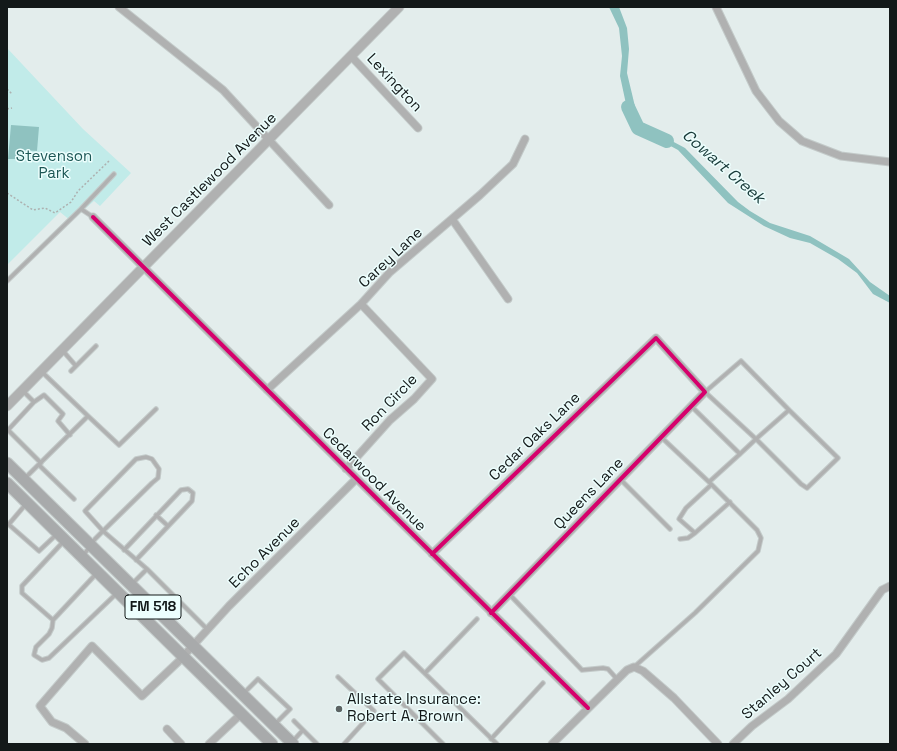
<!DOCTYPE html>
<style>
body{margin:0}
#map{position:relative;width:897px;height:751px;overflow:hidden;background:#e3edec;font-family:"Space Grotesk",sans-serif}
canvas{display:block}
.frame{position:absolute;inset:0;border:8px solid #131919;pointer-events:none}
</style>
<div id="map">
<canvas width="897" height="751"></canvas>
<div class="frame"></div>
</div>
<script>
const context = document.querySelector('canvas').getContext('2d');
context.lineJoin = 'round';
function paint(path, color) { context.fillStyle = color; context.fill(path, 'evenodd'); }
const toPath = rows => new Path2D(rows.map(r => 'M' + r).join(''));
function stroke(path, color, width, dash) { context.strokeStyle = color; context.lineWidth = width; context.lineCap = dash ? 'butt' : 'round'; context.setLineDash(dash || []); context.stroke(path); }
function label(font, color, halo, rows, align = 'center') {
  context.font = font + ' "Space Grotesk",sans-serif'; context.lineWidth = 3; context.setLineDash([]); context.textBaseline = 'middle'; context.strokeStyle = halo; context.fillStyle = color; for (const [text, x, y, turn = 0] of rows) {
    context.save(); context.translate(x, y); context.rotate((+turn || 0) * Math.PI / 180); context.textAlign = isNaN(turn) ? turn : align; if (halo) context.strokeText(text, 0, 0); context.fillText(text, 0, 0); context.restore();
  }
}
const green = toPath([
 [7,48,83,129,131,173,100,206,94,201,71,221,60,212,7,265]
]);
const water = toPath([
 [609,7,619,7,627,28,629,49,627,73,638,119,657,133,685,148,738,202,750,211,770,223,810,236,849,259,870,282,890,296,890,303,873,294,857,273,838,259,810,243,790,238,764,226,728,203,678,150,654,137,629,118,620,76,622,56,619,28],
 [11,125,39,127,37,151,22,150,16,159,8,159]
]);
const river = toPath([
 [628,107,638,128,667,141]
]);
const path = toPath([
 [7,89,12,94],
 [7,109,12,108],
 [7,193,33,210,45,208,55,213,71,202,78,191,110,160]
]);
const service = toPath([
 [81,209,114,174],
 [7,281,81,209,93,217],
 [63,351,76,366,96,346],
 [71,371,76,366],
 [23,391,34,402,8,430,41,463],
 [34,402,44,395,63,414,58,421,70,435],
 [691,406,740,454],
 [88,416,119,445,156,409],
 [661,437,709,482,740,454,756,439,789,410,741,361,705,392,756,439,801,484,807,488,838,458,789,410],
 [39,465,74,499],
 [24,479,88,416,42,372],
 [620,479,670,529],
 [711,485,686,508,679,519,695,533,730,502],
 [156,515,168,526],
 [7,523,39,551,57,534],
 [9,524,26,504],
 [680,539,688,538,695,533],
 [64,541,22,586,22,593,53,620,97,573],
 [124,550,181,490,188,489,193,493,192,501,136,560],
 [83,556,95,539,103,531,152,483,158,478,159,469,152,459,146,457,136,459,85,511,103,531,147,569,207,629],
 [132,584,147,569],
 [509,594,582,670,603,668,608,669,617,679],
 [53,620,52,628,49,634,36,647,34,655,42,660,49,658,116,594],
 [634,667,695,613,758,551,761,538,757,530,709,482],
 [425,673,477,619],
 [338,677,374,711,344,744],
 [244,693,258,679,290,709,274,725],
 [294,721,317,744],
 [491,739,543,683],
 [292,742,303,730],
 [443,744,378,679,404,653,497,744]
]);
const minor = toPath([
 [119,7,223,90,329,205],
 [716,7,756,91,779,121,802,141,841,156,890,162],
 [351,56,418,128],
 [93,217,588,708],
 [452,219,508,299],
 [267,390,361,304,390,272,480,195,513,164,525,139],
 [346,469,390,420,414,399,432,379,361,304],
 [432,554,656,338,705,392,491,613],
 [167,729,181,744],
 [85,744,66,728,52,722,40,706,92,646,142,696,178,662,229,606,356,479],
 [209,744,241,714],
 [552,744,627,670,634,667,643,671,674,698,718,744],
 [733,744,752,726,788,699,836,654,882,590,890,586]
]);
const tertiary = toPath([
 [7,406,399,7]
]);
const primary = toPath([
 [7,463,293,744],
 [7,483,272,744]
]);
const cycleway = toPath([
 [93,217,588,708],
 [432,554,656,338,705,392,491,613]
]);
const markers = [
 [339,709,4,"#5c6363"]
];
const shields = [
 [153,607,56]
];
const shieldNames = [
 ["FM 518",153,607]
];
const streetNames = [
 ["Lexington",394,83,47],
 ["West Castlewood Avenue",210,180,-45],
 ["Carey Lane",391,258,-43],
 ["Ron Circle",390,403,-46],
 ["Cedar Oaks Lane",535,437,-44],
 ["Cedarwood Avenue",374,480,45],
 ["Queens Lane",589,494,-46],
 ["Echo Avenue",265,553,-45],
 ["Stanley Court",782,684,-41]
];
const parkNames = [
 ["Stevenson",54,157],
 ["Park",54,174]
];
const poiNames = [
 ["Allstate Insurance:",347,700],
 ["Robert A. Brown",347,717]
];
const waterNames = [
 ["Cowart Creek",723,167,41]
];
paint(green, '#c1ebe9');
paint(water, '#8fc2c0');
stroke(river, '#8fc2c0', 14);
stroke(service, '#c3cac9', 5.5);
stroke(minor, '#c3cac9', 9);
stroke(tertiary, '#c3cac9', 11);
stroke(primary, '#c3cac9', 13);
stroke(path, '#adb1b0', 1.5, [2, 2]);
stroke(service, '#b0b1b1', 3.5);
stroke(minor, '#b0b1b1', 7);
stroke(tertiary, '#b0b1b1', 9);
stroke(primary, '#a8aaab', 11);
stroke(cycleway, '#d6006c', 4);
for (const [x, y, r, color] of markers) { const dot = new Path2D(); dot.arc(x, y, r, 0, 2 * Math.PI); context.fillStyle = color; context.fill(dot); stroke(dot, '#ecfefd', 1.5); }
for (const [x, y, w] of shields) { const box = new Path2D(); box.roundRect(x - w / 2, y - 12, w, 24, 3); context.fillStyle = '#ecfefd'; context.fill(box); stroke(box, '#131919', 1); }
label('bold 14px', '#131919', null, shieldNames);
label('15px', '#131919', '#ecfefd', streetNames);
label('15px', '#1c5755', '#ecfefd', parkNames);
label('15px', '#131919', '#ecfefd', poiNames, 'left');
label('italic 16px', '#183a39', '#ecfefd', waterNames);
</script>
